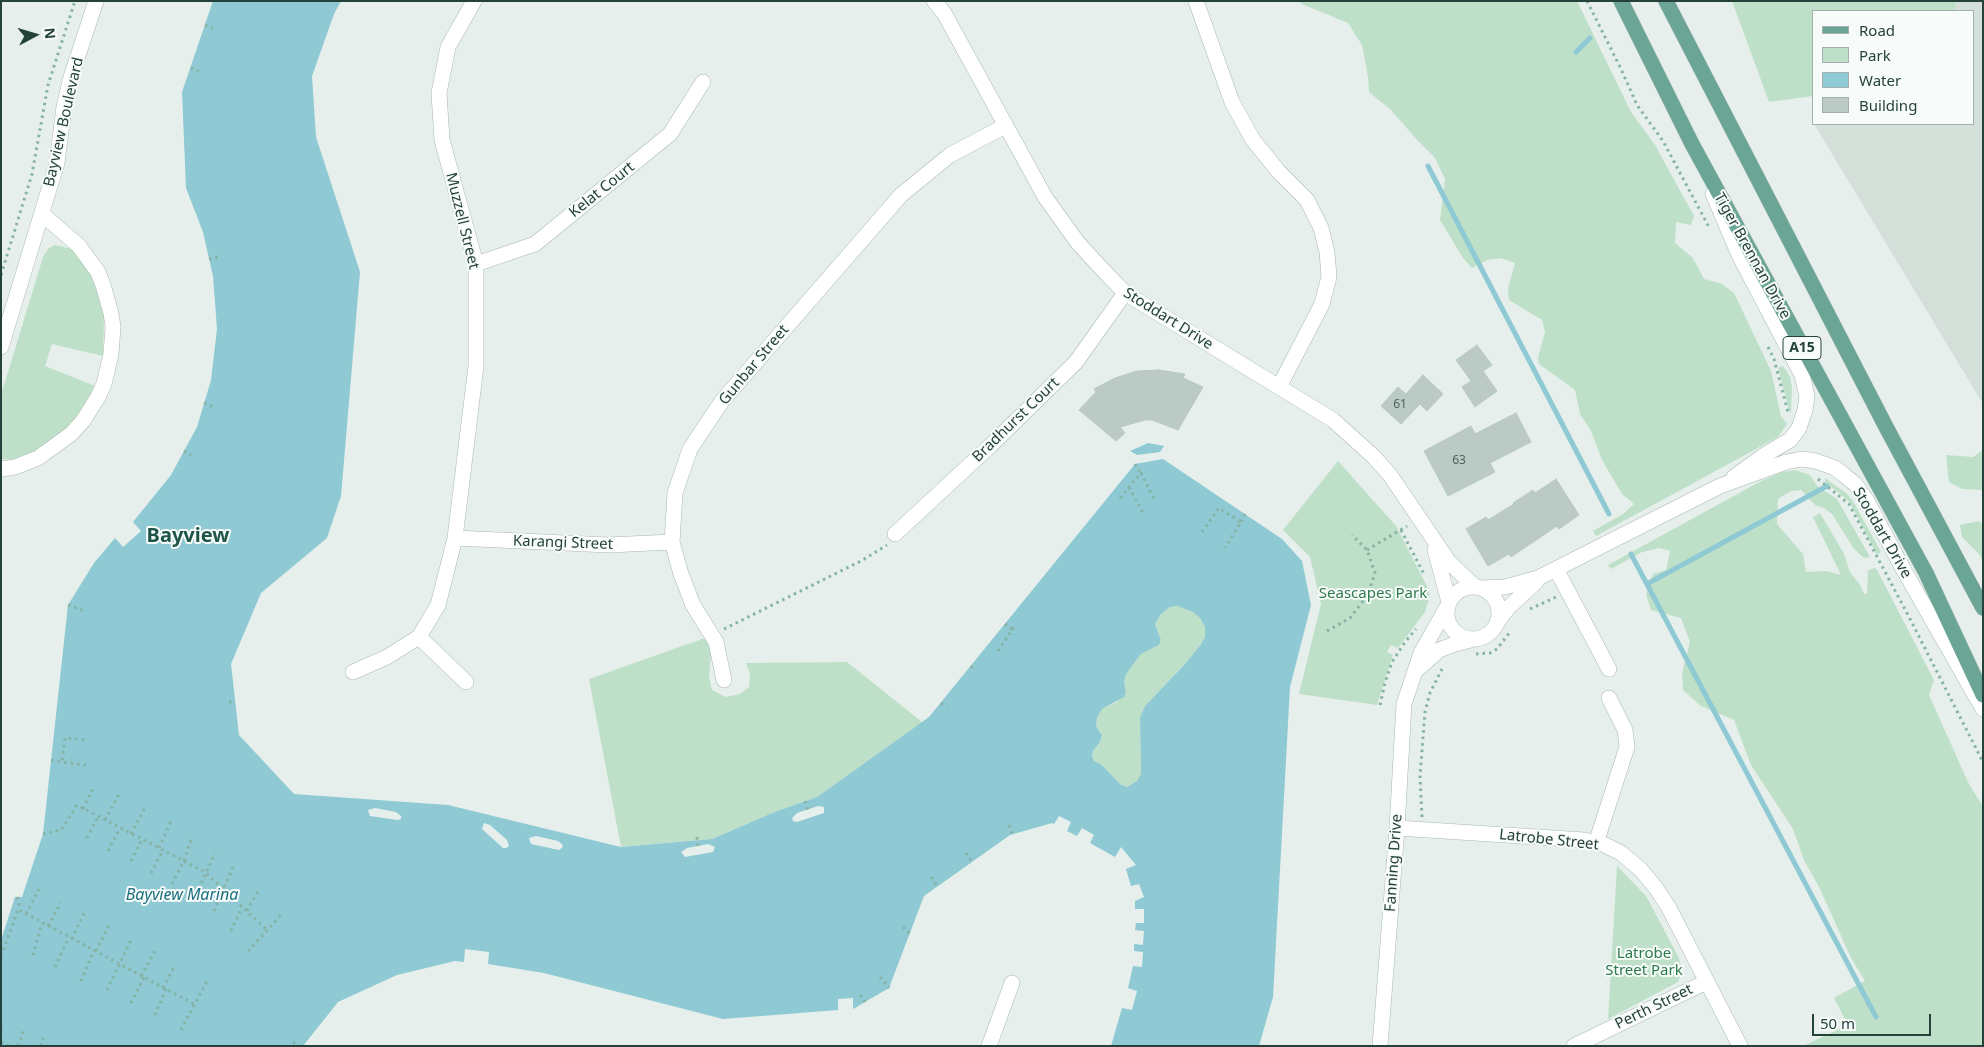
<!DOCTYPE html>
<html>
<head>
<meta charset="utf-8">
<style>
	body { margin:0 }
	#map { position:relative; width:1984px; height:1047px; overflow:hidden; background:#e6efeb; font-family:"Noto Sans",sans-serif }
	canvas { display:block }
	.frame { position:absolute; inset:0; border:2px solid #24423a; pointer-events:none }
	.legend { position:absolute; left:1812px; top:10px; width:162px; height:115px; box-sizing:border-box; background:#f7fbf9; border:1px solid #a3b1ad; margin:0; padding:6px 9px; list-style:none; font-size:15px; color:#24423a }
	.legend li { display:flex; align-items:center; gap:10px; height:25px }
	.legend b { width:25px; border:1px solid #a3b1ad }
	.north { position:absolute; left:10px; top:10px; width:50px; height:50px; -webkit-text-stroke:4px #f7fbf9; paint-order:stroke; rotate:84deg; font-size:14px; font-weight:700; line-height:20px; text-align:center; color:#24423a }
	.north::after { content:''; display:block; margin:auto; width:18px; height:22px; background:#24423a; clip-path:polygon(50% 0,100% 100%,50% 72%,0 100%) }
	.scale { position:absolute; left:1812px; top:1014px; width:119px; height:22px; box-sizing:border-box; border:2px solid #24423a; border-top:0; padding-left:6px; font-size:15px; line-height:18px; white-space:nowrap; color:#24423a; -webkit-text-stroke:4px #f7fbf9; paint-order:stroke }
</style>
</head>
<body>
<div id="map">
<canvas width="1984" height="1047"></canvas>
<div class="frame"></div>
<ul class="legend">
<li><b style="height:6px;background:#6aa596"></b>Road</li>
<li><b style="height:14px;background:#bfe0c8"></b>Park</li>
<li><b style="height:14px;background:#8ec9d4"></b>Water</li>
<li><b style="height:14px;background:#bbcac4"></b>Building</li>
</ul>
<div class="north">N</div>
<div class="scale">50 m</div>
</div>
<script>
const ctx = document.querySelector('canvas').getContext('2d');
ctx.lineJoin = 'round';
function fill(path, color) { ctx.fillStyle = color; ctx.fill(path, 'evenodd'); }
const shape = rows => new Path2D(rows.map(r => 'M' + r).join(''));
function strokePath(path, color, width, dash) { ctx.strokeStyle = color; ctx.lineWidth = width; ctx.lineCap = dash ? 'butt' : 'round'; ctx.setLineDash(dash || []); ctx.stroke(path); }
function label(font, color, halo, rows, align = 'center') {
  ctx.font = font + ' "Noto Sans",sans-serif'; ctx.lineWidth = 4; ctx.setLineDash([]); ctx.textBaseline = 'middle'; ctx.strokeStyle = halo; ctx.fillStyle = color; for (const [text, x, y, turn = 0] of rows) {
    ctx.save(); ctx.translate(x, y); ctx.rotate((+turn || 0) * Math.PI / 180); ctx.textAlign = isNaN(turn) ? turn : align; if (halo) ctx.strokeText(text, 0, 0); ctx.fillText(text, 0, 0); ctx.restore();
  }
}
fill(shape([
	[1957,1,1983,1,1983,404,1814,124,1973,124,1973,11,1954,11]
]), '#d4dfda');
fill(shape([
	[1300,1,1577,1,1631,112,1655,145,1694,216,1691,225,1676,222,1675,243,1693,258,1704,279,1722,284,1734,293,1771,371,1781,416,1787,424,1778,437,1596,536,1593,531,1623,514,1634,504,1622,494,1602,460,1591,431,1580,414,1575,390,1539,364,1538,357,1545,332,1542,320,1509,300,1508,288,1515,263,1500,258,1487,260,1472,268,1463,258,1440,220,1445,179,1435,158,1418,141,1391,110,1369,92,1368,77,1362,45,1348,23,1302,4],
	[1732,1,1957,1,1954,11,1813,11,1813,96,1769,102],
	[54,245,73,249,88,270,95,285,104,317,103,356,52,344,45,366,95,386,80,412,64,430,32,453,13,460,1,459,1,395,43,257,48,249],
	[1783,366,1790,377,1792,387,1791,413,1789,410,1778,368],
	[1983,450,1983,490,1962,489,1949,482,1946,455,1973,457],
	[1338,461,1396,526,1429,590,1429,599,1425,612,1398,648,1391,645,1387,652,1393,655,1377,705,1299,694,1321,604,1310,557,1283,530],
	[1795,470,1810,475,1817,486,1837,499,1870,557,1864,558,1854,549,1832,514,1824,508,1815,505,1801,490,1791,491,1778,499,1777,524,1803,554,1806,572,1826,571,1841,575,1813,517,1820,513,1844,554,1850,572,1860,585,1864,594,1867,594,1868,570,1876,568,1934,680,1929,695,1968,782,1983,807,1983,1046,1803,1046,1848,1025,1834,998,1865,981,1851,958,1820,889,1804,860,1793,829,1751,765,1734,720,1701,706,1683,690,1682,674,1690,642,1681,618,1651,610,1646,594,1653,574,1666,570,1670,551,1659,548,1642,552,1611,569,1608,565,1761,481,1782,472],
	[1825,478,1846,493,1853,501,1881,552,1877,555,1849,501,1825,482],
	[1979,521,1983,525,1983,564,1980,555,1962,537,1960,525],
	[1178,606,1193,611,1200,618,1205,627,1205,637,1201,644,1185,664,1145,706,1140,717,1141,775,1137,781,1127,787,1120,784,1102,765,1094,761,1092,756,1093,751,1100,742,1101,732,1096,726,1097,718,1102,709,1117,702,1126,691,1124,682,1126,673,1141,654,1159,645,1161,640,1155,624,1161,614,1170,607],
	[705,638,711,651,709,677,712,690,726,697,740,694,749,687,750,674,746,663,847,662,922,722,817,797,772,813,712,839,621,847,589,679],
	[1617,866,1646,896,1679,958,1682,971,1678,982,1608,1019]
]), '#bfe0c8');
fill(shape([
	[213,1,341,1,334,14,312,76,316,137,360,272,341,496,327,538,261,593,231,664,239,735,294,794,448,805,621,847,712,839,772,813,817,797,929,717,1135,464,1163,459,1282,539,1302,561,1311,605,1290,687,1273,997,1259,1046,1111,1046,1122,1008,1132,1010,1137,991,1128,988,1133,966,1142,967,1143,952,1134,951,1134,944,1143,945,1144,931,1135,930,1136,923,1144,923,1144,909,1135,909,1135,901,1144,897,1139,884,1131,886,1126,869,1136,865,1121,847,1115,857,1090,843,1094,835,1082,828,1077,836,1067,831,1071,822,1059,816,1054,824,1052,823,1010,835,924,896,889,988,853,1009,853,998,838,999,838,1010,723,1019,544,973,488,964,489,952,465,949,464,962,455,961,397,975,338,1002,303,1046,1,1046,1,940,15,897,22,897,43,834,68,605,94,563,115,538,123,547,141,531,133,522,171,475,197,427,211,380,217,329,213,276,203,232,186,188,182,92],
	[1178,606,1193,612,1200,618,1205,627,1205,637,1201,644,1185,664,1145,706,1140,717,1141,774,1137,781,1127,787,1120,784,1102,765,1094,761,1092,756,1093,751,1100,742,1102,735,1096,726,1097,718,1102,709,1124,697,1126,691,1124,682,1126,674,1141,654,1159,645,1161,640,1155,624,1161,614,1170,607],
	[1148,443,1164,446,1160,452,1137,455,1130,451]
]), '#8ec9d4');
fill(shape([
	[818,806,824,807,824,813,797,822,793,821,792,818,797,813],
	[375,808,396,812,401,816,401,819,398,820,370,816,368,810],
	[484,823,490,825,507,840,509,846,506,848,503,848,482,829],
	[536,836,558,841,563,845,562,848,559,850,531,844,529,838],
	[708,844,715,847,713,852,685,857,681,852,687,848]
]), '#e6efeb');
strokePath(shape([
	[1576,52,1590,38],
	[1428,166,1609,514],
	[1631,554,1876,1017],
	[1647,584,1827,486]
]), '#8ec9d4', 5);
const building = shape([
	[1477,345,1492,365,1483,371,1497,391,1475,407,1462,387,1471,381,1456,360,1477,345],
	[1159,370,1185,374,1183,378,1203,387,1178,430,1152,420,1145,420,1120,427,1125,433,1116,441,1079,410,1096,392,1094,389,1115,378,1137,371,1159,370],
	[1423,375,1443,394,1427,411,1420,404,1401,424,1381,406,1398,387,1406,394,1423,375],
	[1516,413,1531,442,1490,463,1495,472,1448,496,1424,451,1471,426,1475,434,1516,413],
	[1556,479,1579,515,1559,529,1557,526,1511,557,1509,554,1488,566,1466,529,1486,517,1488,520,1514,504,1513,503,1533,490,1535,493,1556,479]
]);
fill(building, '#bbcac4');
strokePath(building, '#b8c9c2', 1);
const minor = shape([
	[934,1,944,13,1045,197,1078,243,1102,269,1125,293,1333,420,1374,457,1390,475,1449,562,1475,587],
	[1196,1,1232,102,1253,140,1279,172,1307,200,1321,228,1327,252,1329,277,1322,304,1279,387],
	[1713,194,1739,255,1802,375,1807,396,1805,410,1799,428,1790,440,1763,456,1734,477],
	[476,264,535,244,670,134,703,82],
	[1,347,57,163,64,107,71,77,96,1],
	[1,469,15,467,38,458,71,434,83,421,98,397,104,384,111,354,113,327,111,313,103,285,98,272,79,246,42,214],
	[895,534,990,446,1076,362,1125,293],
	[455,538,609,545,672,542],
	[1435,550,1449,602],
	[1556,569,1609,669],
	'1447 613a26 26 0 1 1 52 0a26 26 0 1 1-52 0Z',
	[1481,588,1505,587,1538,578,1720,486,1786,462,1802,459,1816,461,1835,468,1844,475,1855,484,1867,501,1902,567,1983,709],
	[1497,622,1508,608,1536,582],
	[419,637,466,682],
	[1418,669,1439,650,1455,644,1471,640],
	[353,672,387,657,419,637,438,605,455,538,476,366,476,264,442,140,439,93,448,47,474,1],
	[724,680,716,642,693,605,681,574,672,542,675,493,690,449,722,401,901,195,950,155,1005,126],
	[1397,828,1584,840,1603,844,1621,853,1641,870,1656,888,1669,908,1740,1046],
	[1596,843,1627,747,1625,730,1609,698],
	[989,1046,1012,983],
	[1380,1046,1397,828,1404,704,1421,653,1447,607],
	[1574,1046,1706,982]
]);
const major = shape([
	[1621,1,1692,144,1926,573,1983,695],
	[1666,1,1885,425,1983,608]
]);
strokePath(minor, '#a8b8b2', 16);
strokePath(major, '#c2cac8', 16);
strokePath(shape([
	[1587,1,1621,69,1637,105,1663,141,1710,229],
	[205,25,213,28],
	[191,68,199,71],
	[209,259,219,257],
	[1,275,32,174,48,85,75,1],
	[1768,347,1774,359,1788,412],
	[204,403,215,407],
	[184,451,191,455],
	[1135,464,1141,473],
	[1818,479,1849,504,1908,615,1983,762],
	[1129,487,1143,513],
	[1120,498,1141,473,1154,499],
	[1241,522,1245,514],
	[1401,530,1425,576],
	[1202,532,1219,508,1241,522,1225,548],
	[1367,550,1407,526],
	[68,605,85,611],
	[1530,609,1556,597],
	[1005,624,1012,630],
	[724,629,861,561,887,545],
	[1327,631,1350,618,1367,596,1375,573,1367,550,1352,535],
	[998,651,1014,627],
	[1476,654,1490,653,1497,649,1510,632],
	[971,666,975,670],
	[229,702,235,702],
	[941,703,947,707],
	[1380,705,1385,683,1392,662,1405,642,1416,629],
	[51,760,62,762],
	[86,765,62,762,65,738,88,740],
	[805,801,808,810],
	[83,809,94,787],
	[1422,817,1420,776,1425,712,1430,693,1442,669],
	[105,820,119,794],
	[1009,825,1012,834],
	[43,834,61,830,77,805,205,872,267,930],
	[131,834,146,806],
	[697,837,698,848],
	[87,838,98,816],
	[159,848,172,819],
	[108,851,120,828],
	[966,853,972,862],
	[131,861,142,839],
	[151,873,163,850],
	[931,877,937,886],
	[172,884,184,861,192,837],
	[196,895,215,853],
	[17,897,21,911,194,1004],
	[214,911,233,867],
	[247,911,258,891],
	[26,914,39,889],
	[48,926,61,902],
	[903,927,910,934],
	[231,931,242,907],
	[72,939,84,913],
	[96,951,109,926],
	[248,951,283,913],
	[33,955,42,923],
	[1,956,18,910,20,911],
	[55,967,69,937],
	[141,976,155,951],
	[880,977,889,988],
	[81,981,94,950],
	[163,988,175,965],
	[107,990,132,938],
	[860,995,865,1002],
	[131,1003,144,977],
	[155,1015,166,989],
	[1,1028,3,1022],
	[181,1030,207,981],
	[1,1042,9,1046],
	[293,1042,299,1046],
	[18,1046,24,1029],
	[41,1046,43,1038]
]), '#86b3a5', 3, [2.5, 4]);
strokePath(minor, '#fff', 15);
strokePath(major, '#6aa596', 15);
label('12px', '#4a645c', null, [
	["61",1400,405],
	["63",1459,461]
]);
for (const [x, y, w] of [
	[1802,348,38]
]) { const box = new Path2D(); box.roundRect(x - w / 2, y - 11.5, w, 23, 4); ctx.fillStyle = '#f7fbf9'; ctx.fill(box); strokePath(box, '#24423a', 1); }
label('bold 14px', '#24423a', null, [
	["A15",1802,348]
]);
label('15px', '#24423a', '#f7fbf9', [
	["Bayview Boulevard",64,122,-77],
	["Kelat Court",602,190,-39],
	["Muzzell Street",462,221,76],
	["Tiger Brennan Drive",1752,256,61],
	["Stoddart Drive",1168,319,32],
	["Gunbar Street",754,365,-50],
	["Bradhurst Court",1016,420,-44],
	["Stoddart Drive",1882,533,60],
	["Karangi Street",563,543,2],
	["Latrobe Street",1549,840,6],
	["Fanning Drive",1394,863,-86],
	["Perth Street",1654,1007,-26]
]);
label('15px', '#2d7a4b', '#f7fbf9', [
	["Seascapes Park",1373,594],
	["Latrobe",1644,954],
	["Street Park",1644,971]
]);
label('italic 16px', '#1c6f80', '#f7fbf9', [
	["Bayview Marina",182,895]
]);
label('bold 20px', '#1f5548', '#f7fbf9', [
	["Bayview",188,536]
]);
</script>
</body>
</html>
